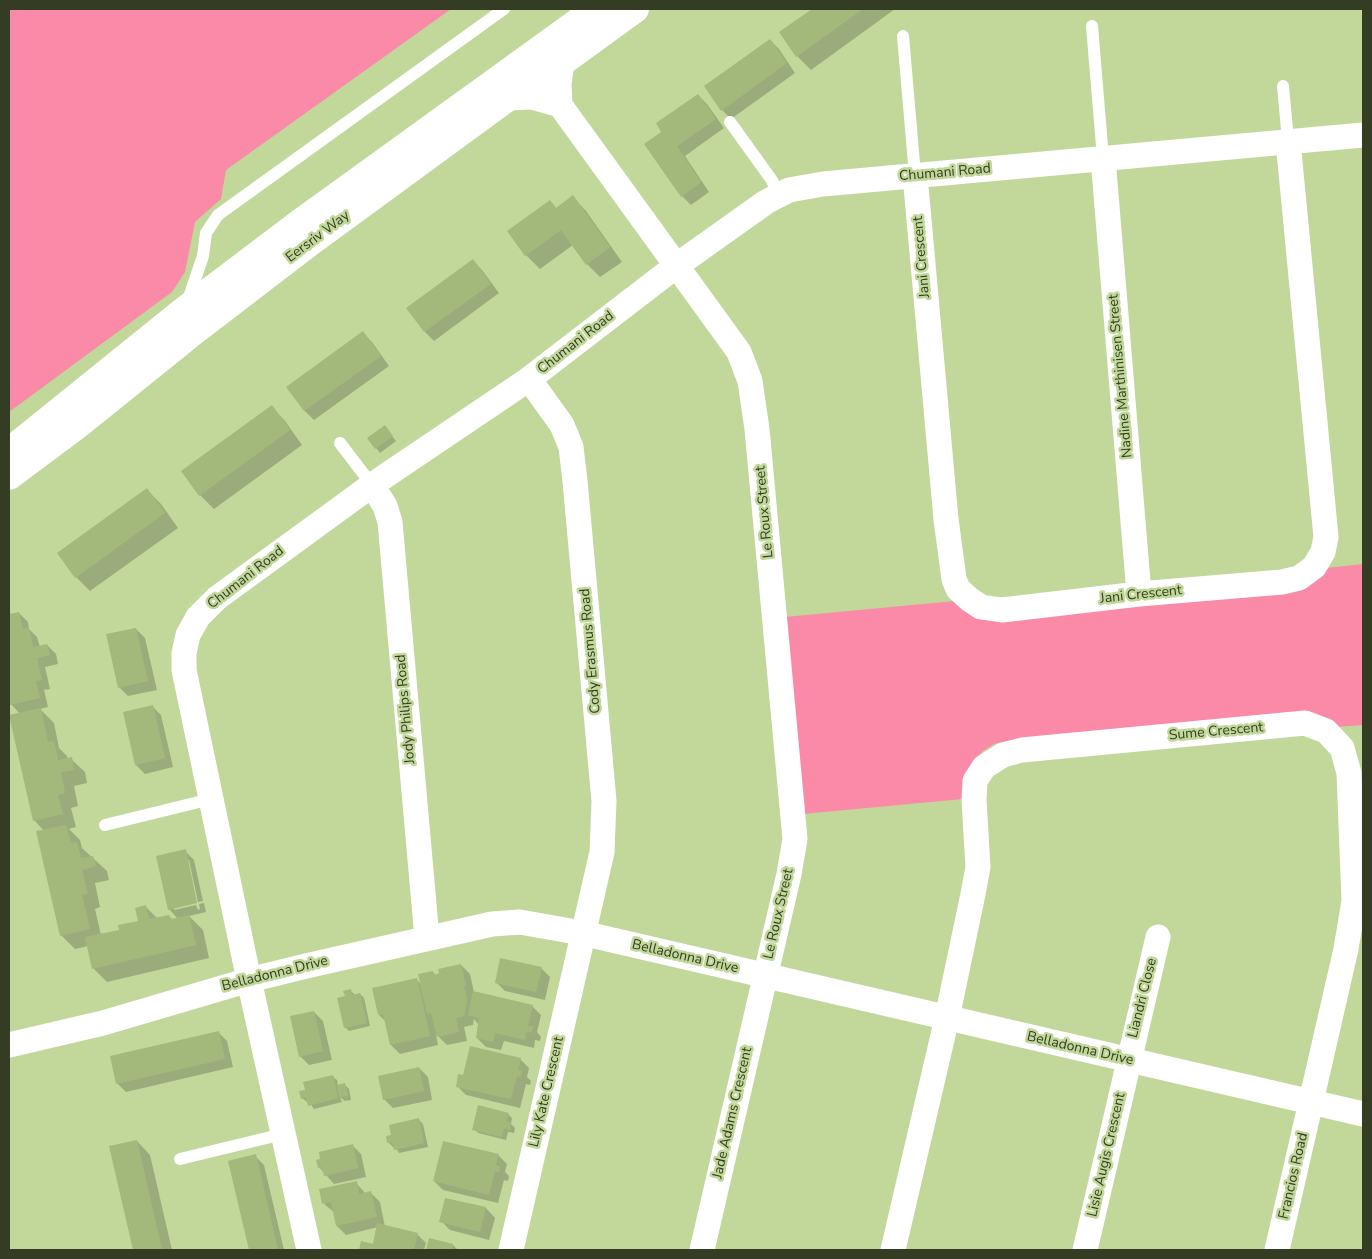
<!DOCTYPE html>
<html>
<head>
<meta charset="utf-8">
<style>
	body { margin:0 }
	#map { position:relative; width:1372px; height:1259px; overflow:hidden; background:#c1d89a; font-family:"Nunito Sans",sans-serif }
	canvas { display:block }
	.frame { position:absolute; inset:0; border:10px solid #343d23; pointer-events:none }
</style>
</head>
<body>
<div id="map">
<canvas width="1372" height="1259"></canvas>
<div class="frame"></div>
</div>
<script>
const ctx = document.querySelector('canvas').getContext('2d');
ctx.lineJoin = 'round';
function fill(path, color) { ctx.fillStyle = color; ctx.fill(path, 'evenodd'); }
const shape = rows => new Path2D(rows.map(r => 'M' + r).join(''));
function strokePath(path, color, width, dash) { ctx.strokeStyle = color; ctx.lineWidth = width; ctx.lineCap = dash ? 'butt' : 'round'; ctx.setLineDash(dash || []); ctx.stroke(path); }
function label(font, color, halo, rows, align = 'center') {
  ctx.font = font + ' "Nunito Sans",sans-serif'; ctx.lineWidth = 5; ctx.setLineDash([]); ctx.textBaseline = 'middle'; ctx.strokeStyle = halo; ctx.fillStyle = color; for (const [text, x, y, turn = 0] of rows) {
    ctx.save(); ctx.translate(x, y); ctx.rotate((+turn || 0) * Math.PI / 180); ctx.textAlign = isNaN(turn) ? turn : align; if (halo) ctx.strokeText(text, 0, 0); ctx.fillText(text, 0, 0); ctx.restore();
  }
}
fill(shape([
	[9,9,451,9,226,170,221,199,195,222,185,272,172,292,9,412],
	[1363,564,1363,725,1337,727,1301,714,1006,741,994,744,983,751,974,760,967,771,963,799,803,814,785,617,955,601,963,608]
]), '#fa8aa7');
fill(shape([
	[814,9,895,9,811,70,797,56,781,33],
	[770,40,779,49,795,73,731,119,722,110],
	[698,95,707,104,724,128,685,156,709,192,691,205,682,196,663,132],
	[573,197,586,211,622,262,600,277,587,264,573,245,540,269,526,255,550,201,557,209],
	[473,261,482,270,499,293,434,341,425,332,408,308],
	[363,333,372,342,389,366,314,420,305,411,288,387],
	[272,407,285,421,302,445,214,509,200,495,183,471],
	[385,427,396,441,380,453,376,448],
	[147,490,161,504,178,528,90,591,76,577],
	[19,613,28,622,29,629,37,637,40,647,47,645,56,654,58,664,45,667,50,689,44,690,48,707,40,709,54,723,59,748,67,756,68,760,71,759,85,772,87,783,74,786,78,806,71,808,76,827,69,829,80,840,82,848,107,871,109,880,95,883,100,907,95,909,101,935,120,931,140,922,146,907,158,919,169,916,173,920,178,919,169,909,185,851,194,860,203,901,198,902,189,860,187,860,174,910,196,905,198,910,200,909,199,904,204,903,206,912,189,916,203,930,209,958,107,982,93,968,88,946,75,949,61,935,44,831,34,820,20,714,11,704,9,695,9,616],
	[136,629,145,638,157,690,128,696,119,687],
	[152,706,161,715,173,767,145,774,136,765],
	[461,965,470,974,474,992,532,1006,541,1015,537,1032,541,1037,540,1041,535,1040,534,1048,504,1041,501,1050,486,1047,477,1038,478,1024,474,1019,473,1025,464,1027,467,1041,447,1045,436,1034,438,1045,400,1054,391,1045,386,1022,379,1015,416,979,422,985,433,972,436,976],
	[541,968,550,977,545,1000,505,991,496,982],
	[350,990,355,995,360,994,364,998,370,1026,349,1031,345,1027,346,997],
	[314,1012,323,1021,332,1060,309,1065,300,1056],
	[218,1032,227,1041,233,1067,126,1092,117,1083],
	[520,1059,529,1068,527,1077,531,1081,530,1085,526,1084,520,1108,466,1095,457,1086,464,1077],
	[419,1068,428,1077,432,1100,393,1108,384,1099],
	[332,1076,337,1080,338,1086,345,1085,349,1089,351,1100,345,1101,340,1097,342,1102,314,1109,309,1102,307,1102,302,1098],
	[508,1114,512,1118,511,1124,515,1128,514,1133,508,1132,506,1140,478,1133,474,1129],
	[419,1120,423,1124,428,1147,399,1153,395,1146,393,1147,389,1143,392,1136],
	[137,1141,150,1155,172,1250,134,1250,110,1147],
	[352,1145,361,1154,366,1177,334,1184,319,1167],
	[498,1155,507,1164,505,1172,509,1176,508,1181,504,1180,498,1203,443,1190,434,1181],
	[255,1156,264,1165,284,1250,250,1250,230,1162],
	[356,1183,366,1194,371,1193,380,1202,385,1227,417,1234,426,1243,424,1250,360,1250,362,1243,373,1246,378,1227,346,1235,337,1226,334,1212,324,1204],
	[446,1199,486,1208,495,1218,489,1240,450,1230,441,1221],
	[430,1240,453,1245,458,1250,428,1250]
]), '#0003');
fill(shape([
	[812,9,863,9,796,57,779,32],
	[770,39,787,63,721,111,704,86],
	[698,94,716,119,677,146,701,182,681,197,644,144,661,132,656,123],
	[573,195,610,247,586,265,561,230,525,256,507,231,550,200,556,208],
	[473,259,491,284,424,332,406,308],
	[363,331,381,356,304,411,286,387],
	[272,405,290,430,199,496,181,471],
	[385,425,393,436,375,449,367,438],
	[147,488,165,513,75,578,57,553],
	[19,612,23,629,29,627,33,647,47,644,50,655,37,658,42,680,36,681,40,698,10,705,9,614],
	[136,628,148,681,118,688,106,634],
	[153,705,165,758,135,765,123,712],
	[41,708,48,742,54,741,58,760,72,757,74,770,61,772,65,793,58,795,63,814,33,821,9,715],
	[66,825,71,843,77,842,81,858,93,856,96,866,82,870,88,894,82,895,90,929,60,936,36,831],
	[186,849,197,903,168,910,156,856],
	[146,905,149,919,169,915,171,919,189,915,196,945,92,969,85,937,119,930,118,925,138,921,135,908],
	[500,958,542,967,536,992,495,983],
	[461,964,466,986,464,986,467,1000,464,1016,456,1018,459,1032,437,1037,431,1013,427,1014,418,974,433,971,434,975,439,973,438,969],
	[417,978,430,1036,390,1045,383,1014,378,1015,372,988],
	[351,989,352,995,360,993,367,1023,344,1028,337,998,345,996,343,991],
	[473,991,533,1005,528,1026,533,1026,532,1033,526,1031,525,1040,495,1033,493,1042,476,1038,479,1018,468,1015],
	[314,1011,323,1051,299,1057,290,1016],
	[219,1031,225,1059,116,1084,110,1056],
	[470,1046,521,1058,518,1070,522,1070,521,1077,517,1076,511,1099,456,1087,458,1074,463,1075],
	[419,1067,424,1091,383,1100,378,1076],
	[333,1075,338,1098,308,1106,306,1097,301,1099,299,1091,305,1090,303,1082],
	[345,1083,348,1096,339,1097,337,1085],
	[478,1105,509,1113,506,1121,511,1123,510,1130,504,1128,502,1137,472,1130],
	[419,1118,424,1143,394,1150,392,1142,387,1143,386,1136,391,1135,389,1125],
	[137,1140,162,1250,133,1250,109,1146],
	[443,1141,499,1154,496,1165,500,1166,499,1172,495,1171,489,1195,433,1181],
	[353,1144,358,1168,324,1176,322,1167,318,1168,316,1160,320,1159,319,1152],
	[256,1154,278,1250,249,1250,228,1161],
	[357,1181,359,1194,371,1191,377,1217,336,1226,331,1202,322,1204,319,1189],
	[445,1198,486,1207,480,1232,439,1222],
	[377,1223,418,1233,414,1250,359,1250,361,1241,373,1244],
	[429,1238,453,1244,452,1250,426,1250]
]), '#a3b97c');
strokePath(shape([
	[1092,26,1103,158],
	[903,36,915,175],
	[1283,86,1288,141],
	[730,122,771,179,780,195],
	[187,303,203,256,206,233,218,215,504,9],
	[340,443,372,485],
	[105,825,211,799],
	[180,1159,283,1134]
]), '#fff', 12);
strokePath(shape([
	[562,62,559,84,560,105,739,352,750,381,757,429,795,839,789,874,702,1250],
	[507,98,532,97,560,105],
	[1103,158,1139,594],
	[915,175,946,519,954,579,958,589,969,599,981,607,1002,610,1139,594,1282,582,1299,578,1314,567,1323,552,1326,537,1288,141],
	[372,485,385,506,390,522,427,938],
	[9,1045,103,1023,249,980,306,966,492,924,520,922,582,933,1363,1114],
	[309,1250,249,980,184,670,184,653,188,635,198,617,217,598,372,485,529,379,676,266,766,202,789,190,823,184,1363,135],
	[511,1250,602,852,604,801,575,481,571,447,562,425,529,379],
	[893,1250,947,1018,973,894,978,867,974,800,975,781,984,767,1003,755,1022,750,1305,723,1326,731,1342,748,1349,773,1354,901,1346,949,1277,1250],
	[1085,1250,1158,937]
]), '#fff', 25);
strokePath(shape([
	[9,452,185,310,300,223,596,9],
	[9,476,76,426,189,335,309,243,507,98,562,62,635,9]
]), '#fff', 28);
label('14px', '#343d23', '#c1d89a', [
	["Chumani Road",945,173,-5],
	["Eersriv Way",318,237,-37],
	["Jani Crescent",922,257,-95],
	["Chumani Road",576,343,-38],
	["Nadine Marthinisen Street",1121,376,-95],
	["Le Roux Street",765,512,-95],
	["Chumani Road",246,578,-38],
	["Jani Crescent",1141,595,-6],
	["Cody Erasmus Road",591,651,-95],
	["Jody Philips Road",406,709,-95],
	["Sume Crescent",1216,732,-5],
	["Le Roux Street",779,914,-77],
	["Belladonna Drive",685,957,13],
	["Belladonna Drive",275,974,-14],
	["Liandri Close",1143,998,-76],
	["Belladonna Drive",1080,1049,13],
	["Lily Kate Crescent",547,1092,-77],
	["Jade Adams Crescent",733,1113,-77],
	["Lisie Augis Crescent",1107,1155,-77],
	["Francios Road",1294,1176,-77]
]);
</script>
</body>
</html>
